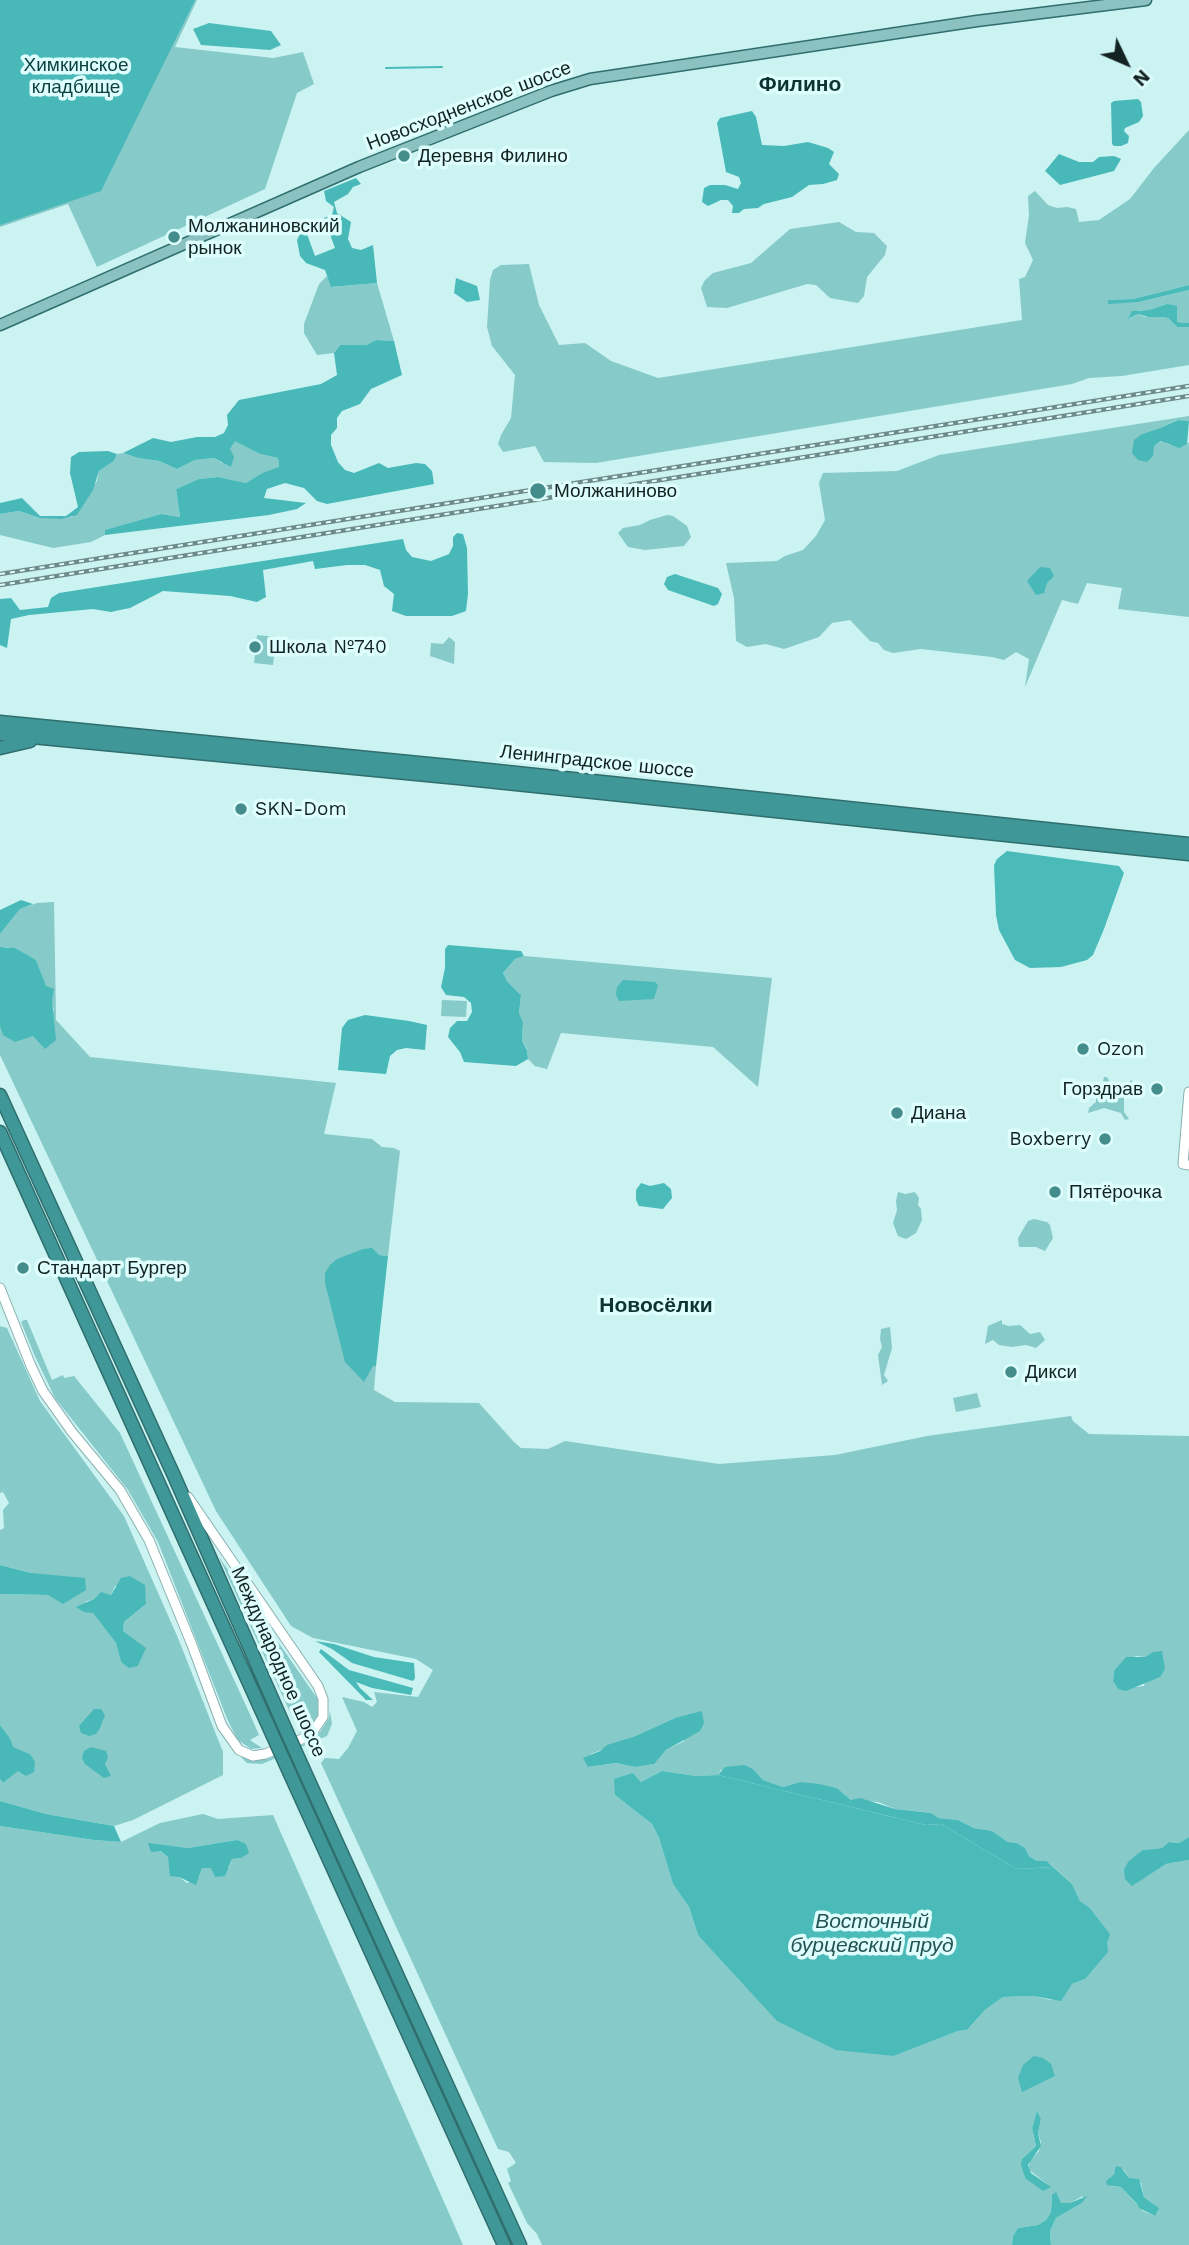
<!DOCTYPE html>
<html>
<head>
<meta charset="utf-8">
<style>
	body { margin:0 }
	#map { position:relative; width:1189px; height:2245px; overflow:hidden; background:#caf3f2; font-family:"Work Sans",sans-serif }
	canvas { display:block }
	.north { position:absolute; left:1091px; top:28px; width:70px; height:70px; -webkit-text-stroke:5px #defefd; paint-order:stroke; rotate:134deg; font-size:19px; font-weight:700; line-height:28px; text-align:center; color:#132222 }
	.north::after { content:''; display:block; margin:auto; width:24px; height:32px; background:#132222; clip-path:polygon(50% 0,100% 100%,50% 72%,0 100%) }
</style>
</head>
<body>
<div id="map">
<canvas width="1189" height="2245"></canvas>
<div class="north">N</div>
</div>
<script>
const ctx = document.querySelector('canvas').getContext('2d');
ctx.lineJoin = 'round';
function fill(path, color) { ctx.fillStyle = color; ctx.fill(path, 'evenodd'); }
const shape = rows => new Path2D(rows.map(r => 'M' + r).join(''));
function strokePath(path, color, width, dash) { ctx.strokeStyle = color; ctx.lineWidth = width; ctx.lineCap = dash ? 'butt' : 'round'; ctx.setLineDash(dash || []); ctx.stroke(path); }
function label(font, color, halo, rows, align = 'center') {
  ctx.font = font + ' "Work Sans",sans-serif'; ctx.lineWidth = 7; ctx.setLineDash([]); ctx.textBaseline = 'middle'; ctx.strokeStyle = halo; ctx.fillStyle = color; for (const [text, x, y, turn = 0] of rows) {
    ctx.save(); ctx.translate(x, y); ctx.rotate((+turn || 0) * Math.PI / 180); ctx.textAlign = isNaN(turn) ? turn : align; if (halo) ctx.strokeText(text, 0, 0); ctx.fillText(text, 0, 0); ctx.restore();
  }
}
fill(shape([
	[0,0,197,0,175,47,273,58,303,52,314,84,297,93,265,189,97,267,68,204,0,227],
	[1189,130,1189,285,1133,299,1109,300,1108,303,1139,302,1189,290,1189,323,1177,322,1167,304,1149,310,1139,310,1129,319,1138,314,1145,317,1161,317,1168,318,1177,327,1189,327,1189,365,1122,376,1089,378,1072,384,596,463,544,462,535,446,503,452,498,444,501,435,511,418,515,375,492,346,487,327,490,280,493,270,501,265,529,264,539,305,559,345,585,343,611,361,658,378,1022,320,1019,279,1025,277,1033,260,1025,243,1029,215,1028,196,1035,191,1048,205,1057,208,1067,207,1076,209,1079,222,1099,220,1130,199,1154,168],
	[839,222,856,232,874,233,887,246,885,255,867,277,864,296,858,303,830,298,816,285,807,284,727,308,707,307,701,288,705,280,713,273,751,263,790,229],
	[327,276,332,287,377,283,394,341,376,340,366,345,340,345,334,353,317,355,304,333,304,324,319,284],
	[1189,416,1189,421,1177,420,1160,428,1142,434,1154,446,1162,441,1170,445,1187,444,1189,442,1189,617,1118,609,1122,588,1087,583,1078,604,1062,600,1025,687,1029,659,1016,652,1004,660,992,657,921,649,893,653,884,650,878,643,870,641,850,620,832,623,819,637,784,649,766,644,747,647,736,641,734,598,726,563,777,561,785,556,803,550,816,536,825,520,819,483,823,473,897,471,939,455],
	[235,440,260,454,278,458,279,468,262,473,246,483,218,477,199,479,176,489,180,517,161,514,106,530,105,535,91,542,53,548,0,535,0,514,19,511,40,518,72,517,97,481,99,471,114,461,117,454,123,453,138,458,159,461,177,469,195,460,214,458,222,463],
	[667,515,673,516,687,526,691,537,684,546,645,550,628,547,618,533,623,528,640,525,650,520],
	[257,635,276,637,273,665,254,663],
	[449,637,455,642,454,664,430,656,431,643,443,644],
	[54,902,56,1020,90,1057,336,1083,324,1134,372,1139,382,1147,394,1148,400,1151,388,1256,379,1255,373,1366,376,1366,374,1390,395,1402,479,1403,514,1442,521,1448,548,1449,565,1441,719,1464,835,1455,927,1436,1071,1416,1073,1421,1089,1434,1189,1436,1189,1837,1179,1843,1170,1842,1162,1848,1143,1850,1132,1885,1166,1864,1189,1860,1189,2245,1051,2245,1050,2231,1056,2218,1082,2203,1083,2196,1070,2203,1061,2203,1052,2195,1051,2212,1046,2220,1038,2225,1018,2228,1013,2236,1012,2245,542,2245,537,2234,527,2223,508,2183,511,2181,507,2169,516,2163,509,2152,498,2149,321,1763,325,1758,339,1759,348,1748,357,1731,342,1697,364,1702,372,1707,377,1702,374,1692,418,1697,433,1670,416,1659,313,1638,291,1626,216,1511,0,1055,0,1027,3,1035,54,1010,36,960,8,947,0,947,0,934,20,909,37,903],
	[1153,1652,1144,1686,1118,1689,1113,1681,1114,1671,1136,1656,1145,1657],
	[675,1718,684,1741,666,1750,653,1764,635,1767,616,1763,588,1767,591,1754,633,1737],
	[753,1769,763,1780,783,1787,800,1782,837,1788,851,1800,878,1802,895,1809,931,1813,939,1818,958,1820,974,1828,992,1831,1008,1842,1017,1843,1025,1848,1029,1856,1037,1861,1047,1861,1072,1884,1080,1901,1090,1908,1107,1930,1107,1942,1085,1979,1072,1984,1051,2000,1033,1996,1003,1997,985,2010,967,2030,958,2031,894,2056,698,1935,689,1907,673,1884,659,1838,652,1824,615,1795,633,1773,641,1782,662,1771,696,1776,718,1775,721,1770],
	[1037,2112,1041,2119,1038,2133,1041,2142,1039,2151,1030,2161,1028,2169,1047,2184,1025,2178,1022,2159,1036,2146,1032,2128],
	[1117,2166,1124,2170,1129,2178,1141,2183,1144,2197,1155,2205,1155,2216,1143,2211,1121,2187,1112,2186,1110,2177,1114,2174],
	[524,956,772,978,758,1087,713,1047,561,1033,547,1069,535,1066,528,1059,527,1049,522,1041,523,1022,519,1013,521,995,507,981,503,973,515,959],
	[442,1000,467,1001,466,1017,441,1016],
	[1104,1077,1107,1077,1112,1087,1125,1088,1131,1080,1133,1082,1134,1088,1128,1089,1124,1094,1124,1112,1129,1119,1125,1120,1121,1113,1104,1108,1088,1113,1089,1108,1096,1102,1096,1088,1103,1082],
	[898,1192,905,1194,915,1192,919,1198,918,1205,921,1209,922,1220,916,1233,906,1239,898,1236,893,1223,897,1210,896,1201],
	[1034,1219,1047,1222,1050,1225,1053,1238,1045,1251,1036,1247,1019,1247,1018,1238,1028,1221],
	[24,1320,27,1320,52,1380,63,1375,64,1378,74,1376,120,1433,248,1710,259,1735,250,1740,262,1748,251,1749,238,1740,228,1721,158,1542,128,1490,55,1398,34,1354,21,1322],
	[1002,1320,1002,1324,1009,1326,1020,1325,1030,1334,1040,1332,1045,1340,1036,1348,1026,1345,1012,1347,999,1345,993,1340,985,1344,988,1326],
	[0,1326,7,1328,40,1401,124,1516,178,1638,223,1752,223,1775,133,1820,114,1826,46,1814,0,1801,0,1779,3,1783,18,1770,30,1754,12,1747,10,1738,0,1725,0,1594,48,1595,31,1573,0,1565,0,1530,4,1528,3,1510,9,1503,3,1492,0,1493],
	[144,1585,146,1604,124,1622,123,1631,145,1648,138,1666,121,1662,116,1643,85,1602,94,1599,101,1593,111,1595,115,1586],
	[890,1327,892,1348,884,1375,888,1381,882,1385,878,1355,882,1347,880,1339,881,1329],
	[977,1393,981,1407,956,1412,953,1398],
	[219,1557,319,1701,321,1711,315,1725,309,1730,300,1733,303,1718,294,1721],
	[330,1711,332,1724,327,1736,262,1764,247,1763,239,1755,253,1760,268,1759,305,1744,320,1732,329,1718],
	[203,1814,218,1819,273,1815,463,2245,0,2245,0,1826,94,1840,121,1842,160,1823],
	[237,1840,241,1858,232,1859,229,1868,202,1868,199,1877,187,1883,179,1877,168,1857,149,1844,188,1848]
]), '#86cac9');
fill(shape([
	[0,0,195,0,101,191,0,225],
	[1138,99,1141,102,1143,116,1139,122,1125,128,1124,131,1129,136,1128,143,1121,146,1114,146,1112,144,1111,103,1114,101],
	[752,111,756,117,762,145,784,146,808,142,828,148,834,152,829,164,839,174,837,180,823,184,809,185,792,197,764,204,758,208,744,209,739,213,732,213,733,206,728,200,721,200,708,206,702,202,704,188,710,185,725,185,738,189,741,183,739,177,726,172,717,123,720,118],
	[1059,154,1079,162,1093,162,1099,157,1114,156,1121,159,1114,171,1060,185,1045,171],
	[356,178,361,184,353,187,348,194,334,202,337,213,351,222,348,239,352,248,361,250,373,245,377,283,331,287,325,270,306,263,300,256,297,240,304,226,315,256,335,248,324,218,332,215,334,207,326,201,324,191],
	[376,340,394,341,402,375,371,389,360,404,342,411,337,418,337,428,331,435,331,445,338,462,345,470,354,473,379,463,388,468,416,463,425,464,432,471,434,484,327,504,317,501,304,488,285,483,267,489,264,498,306,503,297,509,269,515,105,535,105,530,161,514,180,517,176,489,199,479,218,477,246,483,262,473,279,467,278,458,260,454,235,441,230,449,234,457,231,467,214,458,195,460,177,469,159,461,138,458,123,453,153,438,171,442,197,437,215,437,224,433,228,425,227,415,239,400,321,384,337,375,334,353,340,345,366,345],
	[1178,420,1189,421,1187,444,1179,448,1161,441,1154,446,1153,456,1147,462,1138,460,1132,453,1134,440,1142,434,1160,428],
	[108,451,117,454,114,461,99,471,93,490,77,515,61,519,40,518,19,511,0,514,0,503,22,498,40,516,66,516,78,507,70,473,71,457,79,452],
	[457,533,463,534,467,548,468,594,466,611,452,616,406,616,392,611,394,594,384,586,380,570,365,565,347,565,315,569,313,561,263,570,266,597,257,602,230,596,163,591,130,608,120,610,111,612,93,609,29,615,11,619,7,648,0,645,0,599,11,598,20,610,48,607,51,598,59,593,403,539,406,550,412,557,431,561,449,554,453,546,453,537],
	[1040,567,1050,568,1054,576,1047,583,1044,593,1036,595,1027,581],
	[21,900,33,904,20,909,0,934,0,910],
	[448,945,521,951,524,956,515,959,503,973,507,981,521,995,519,1013,523,1022,522,1041,527,1050,528,1059,516,1066,464,1062,460,1052,448,1037,450,1028,457,1021,467,1021,472,1012,471,1003,464,997,446,995,441,987,445,968,445,949],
	[0,947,15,948,36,960,46,986,54,989,52,1000,56,1040,45,1049,33,1036,15,1042,3,1035,0,1027],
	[365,1015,409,1021,427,1025,425,1050,406,1048,397,1050,390,1056,386,1074,338,1070,342,1028,348,1020],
	[372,1248,379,1255,388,1256,376,1366,373,1366,364,1382,345,1362,325,1283,325,1273,330,1265,337,1259,363,1249],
	[0,1565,31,1573,85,1578,86,1590,63,1604,48,1595,0,1594],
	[130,1576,145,1585,146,1604,124,1622,123,1631,146,1648,138,1666,129,1668,121,1662,116,1643,93,1613,84,1612,76,1607,94,1599,101,1592,111,1595,121,1578],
	[1162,1651,1165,1669,1160,1677,1126,1691,1118,1689,1113,1681,1114,1671,1126,1657,1145,1657,1153,1652],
	[94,1709,101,1709,105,1715,100,1728,96,1734,89,1736,81,1733,79,1726],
	[702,1711,704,1723,700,1731,666,1750,654,1764,635,1767,616,1763,588,1767,583,1758,600,1751,607,1745,633,1737,675,1718],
	[0,1725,10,1738,13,1747,30,1754,35,1762,34,1772,26,1776,18,1771,3,1783,0,1779],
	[91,1747,106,1751,108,1757,105,1764,111,1776,104,1778,85,1764,82,1758,84,1751],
	[744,1765,753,1769,763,1780,783,1787,800,1782,819,1784,837,1788,851,1800,860,1798,895,1809,931,1813,939,1818,958,1820,974,1828,992,1831,1008,1842,1017,1843,1025,1848,1029,1856,1037,1861,1047,1861,1053,1867,1017,1869,941,1824,926,1825,718,1775,725,1767],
	[0,1801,46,1814,114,1826,121,1842,94,1840,0,1826],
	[1189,1837,1189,1860,1166,1864,1132,1886,1125,1879,1124,1870,1128,1862,1135,1856,1143,1850,1162,1848,1169,1842,1179,1843],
	[237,1840,246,1844,249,1853,241,1858,232,1859,225,1876,215,1877,211,1868,202,1868,196,1885,179,1877,170,1876,168,1857,160,1851,151,1852,148,1843,188,1848]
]), '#48b9b8');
fill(shape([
	[209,23,271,31,281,45,270,50,201,45,193,29],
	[456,278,477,286,480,300,467,302,454,293],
	[1189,285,1189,290,1139,302,1108,304,1108,300,1133,299],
	[1167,304,1177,306,1177,322,1189,323,1189,327,1177,327,1168,318,1161,317,1148,317,1138,314,1128,319,1132,311,1149,310],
	[675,574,718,588,722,594,718,604,714,606,668,590,664,584,667,577],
	[1007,851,1119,866,1124,873,1104,929,1093,955,1087,960,1061,967,1030,968,1015,960,999,930,996,915,994,865,997,859],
	[623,980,655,982,658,985,654,999,619,1001,616,995,617,987],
	[641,1183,650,1186,664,1183,671,1189,672,1198,663,1209,639,1206,636,1200,636,1190],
	[315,1641,334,1644,374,1657,414,1663,415,1678,413,1681,352,1663,332,1649],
	[321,1649,349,1670,413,1688,411,1695,372,1688,356,1682,360,1688,373,1700,366,1700,319,1652],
	[662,1771,696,1776,718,1775,926,1825,941,1824,1017,1869,1053,1867,1072,1884,1080,1901,1090,1908,1107,1930,1110,1935,1107,1942,1108,1952,1085,1979,1072,1984,1061,2001,1033,1996,1003,1997,985,2010,967,2030,958,2031,894,2056,836,2050,777,2021,698,1935,689,1907,673,1884,659,1838,652,1824,615,1795,614,1779,633,1773,641,1782],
	[1034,2056,1043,2058,1051,2064,1055,2076,1022,2092,1018,2078,1023,2065],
	[1037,2111,1041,2119,1038,2133,1041,2146,1028,2165,1031,2173,1051,2187,1043,2191,1025,2178,1021,2164,1022,2159,1036,2146,1032,2128],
	[1116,2166,1121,2167,1129,2178,1139,2179,1144,2197,1159,2208,1155,2216,1139,2208,1137,2204,1121,2187,1107,2185,1106,2181,1114,2174],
	[1056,2192,1061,2203,1070,2203,1087,2196,1082,2203,1056,2218,1050,2231,1051,2245,1012,2245,1013,2236,1018,2228,1038,2225,1046,2220,1051,2212,1052,2195]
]), '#4bbbba');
strokePath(shape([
	[386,68,442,67]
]), '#4bbbba', 2);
const minor = shape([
	[1189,1092,1183,1164,1189,1165],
	[0,1288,31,1366,43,1391,72,1432,120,1490,149,1540,192,1645,222,1726,239,1750,253,1756,265,1754,302,1739,312,1733,323,1717,323,1699,318,1686,188,1497]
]);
const major = shape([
	[0,325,359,167,551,91,590,79,977,21,1146,0]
]);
const highway = shape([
	[0,722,460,767,1189,844],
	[0,734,458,778,1189,854],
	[0,748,30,741],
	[0,1095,175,1478,285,1728],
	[0,1132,272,1734],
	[303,1768,520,2245],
	[290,1774,504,2245]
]);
strokePath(minor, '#8ab1b0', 11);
strokePath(major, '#306e6e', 13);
strokePath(highway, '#306e6e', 15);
strokePath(minor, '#fff', 9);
strokePath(major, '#8cc1c1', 10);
strokePath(highway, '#409797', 12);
const rail = shape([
	[0,574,1189,386],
	[0,585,1189,396]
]);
strokePath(rail, '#6e8a89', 4.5);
strokePath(rail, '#defefd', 2, [5]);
const highwayBridge = shape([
	[285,1728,303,1768],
	[272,1734,290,1774]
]);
strokePath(highwayBridge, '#306e6e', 15, []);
strokePath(highwayBridge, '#409797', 12);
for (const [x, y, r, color] of [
	[404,156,7,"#458d8c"],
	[174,237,7,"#458d8c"],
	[538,491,9,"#458d8c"],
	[255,647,7,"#458d8c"],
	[241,809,7,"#458d8c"],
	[1083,1049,7,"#458d8c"],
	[1157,1089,7,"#458d8c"],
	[897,1113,7,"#458d8c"],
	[1105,1139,7,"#458d8c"],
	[1055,1192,7,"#458d8c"],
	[23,1268,7,"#458d8c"],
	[1011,1372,7,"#458d8c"]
]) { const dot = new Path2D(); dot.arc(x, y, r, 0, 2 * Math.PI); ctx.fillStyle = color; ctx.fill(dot); strokePath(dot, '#defefd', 2.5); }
label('19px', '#0a3f3e', '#defefd', [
	["Химкинское",76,65],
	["кладбище",76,87]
]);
label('19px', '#132222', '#defefd', [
	["Новосходненское шоссе",469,106,-21],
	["Ленинградское шоссе",597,762,6],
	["Международное шоссе",278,1662,66]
]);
label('19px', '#132222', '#defefd', [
	["Деревня Филино",418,156],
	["Молжаниновский",188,226],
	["рынок",188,248],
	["Молжаниново",554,491],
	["Школа №740",269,647],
	["SKN-Dom",255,809],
	["Ozon",1097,1049],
	["Горздрав",1143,1089,"right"],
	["Диана",911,1113],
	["Boxberry",1091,1139,"right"],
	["Пятёрочка",1069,1192],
	["Стандарт Бургер",37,1268],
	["Дикси",1025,1372]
], 'left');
label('bold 21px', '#0d3333', '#defefd', [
	["Филино",800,85],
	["Новосёлки",656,1306]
]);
label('italic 21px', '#235352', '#defefd', [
	["Восточный",872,1922],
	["бурцевский пруд",872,1946]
]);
</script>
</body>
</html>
